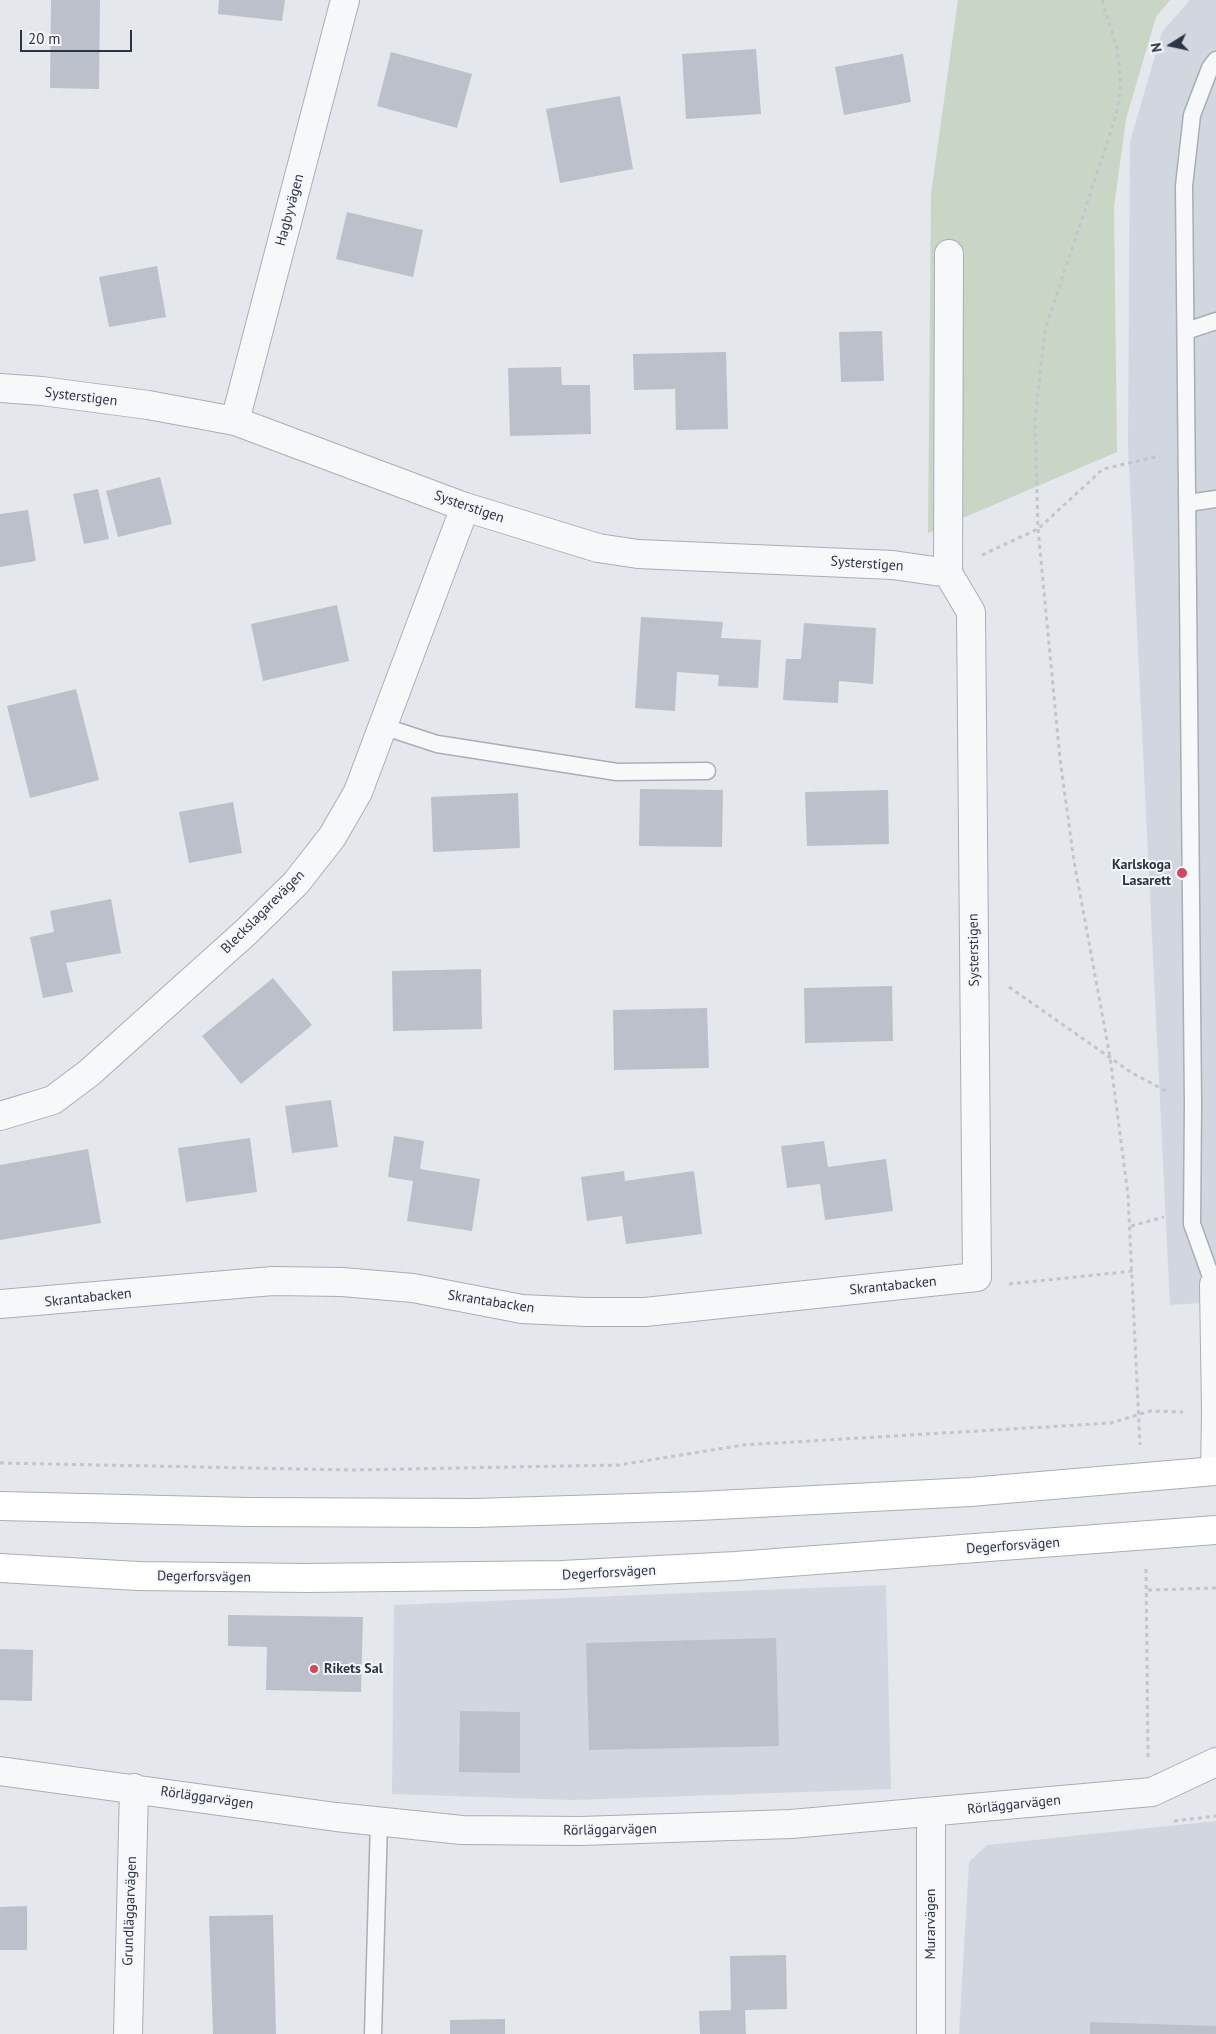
<!DOCTYPE html>
<html>
<head>
<meta charset="utf-8">
<style>
	body { margin:0 }
	#map { position:relative; width:1216px; height:2034px; overflow:hidden; background:#e4e7ec; font-family:"PT Sans",sans-serif }
	canvas { display:block }
	.north { position:absolute; left:1146px; top:20px; width:50px; height:50px; -webkit-text-stroke:4px #f4f6f9; paint-order:stroke; rotate:260deg; font-size:14px; font-weight:700; line-height:20px; text-align:center; color:#2b3445 }
	.north::after { content:''; display:block; margin:auto; width:18px; height:22px; background:#2b3445; clip-path:polygon(50% 0,100% 100%,50% 72%,0 100%) }
	.scale { position:absolute; left:20px; top:30px; width:112px; height:22px; box-sizing:border-box; border:2px solid #2b3445; border-top:0; padding-left:6px; font-size:15px; line-height:18px; white-space:nowrap; color:#2b3445; -webkit-text-stroke:4px #f4f6f9; paint-order:stroke }
</style>
</head>
<body>
<div id="map">
<canvas width="1216" height="2034"></canvas>
<div class="north">N</div>
<div class="scale">20 m</div>
</div>
<script>
const ctx = document.querySelector('canvas').getContext('2d');
ctx.lineJoin = 'round';
function fill(path, color) { ctx.fillStyle = color; ctx.fill(path, 'evenodd'); }
const shape = rows => new Path2D(rows.map(r => 'M' + r).join(''));
function strokePath(path, color, width, dash) { ctx.strokeStyle = color; ctx.lineWidth = width; ctx.lineCap = dash ? 'butt' : 'round'; ctx.setLineDash(dash || []); ctx.stroke(path); }
function label(font, color, halo, rows, align = 'center') {
  ctx.font = font + ' "PT Sans",sans-serif'; ctx.lineWidth = 4; ctx.setLineDash([]); ctx.textBaseline = 'middle'; ctx.strokeStyle = halo; ctx.fillStyle = color; for (const [text, x, y, turn = 0] of rows) {
    ctx.save(); ctx.translate(x, y); ctx.rotate((+turn || 0) * Math.PI / 180); ctx.textAlign = isNaN(turn) ? turn : align; if (halo) ctx.strokeText(text, 0, 0); ctx.fillText(text, 0, 0); ctx.restore();
  }
}
fill(shape([
	[1190,0,1216,0,1216,1302,1170,1305,1128,444,1130,142,1162,32],
	[886,1585,891,1789,572,1800,392,1794,394,1605],
	[1216,1821,1216,2034,959,2034,969,1862,987,1845]
]), '#d2d6de');
fill(shape([
	[958,0,1170,0,1156,17,1126,119,1114,207,1117,452,928,533,931,194]
]), '#c9d6c5');
fill(shape([
	[51,0,100,0,99,89,50,88],
	[219,0,285,0,282,21,218,14],
	[756,49,761,114,686,119,682,54],
	[391,52,472,74,457,128,377,106],
	[903,54,911,102,844,115,835,67],
	[620,96,633,169,560,183,546,109],
	[347,212,423,230,413,277,336,259],
	[157,266,166,317,109,327,99,277],
	[882,331,884,381,841,382,839,332],
	[726,352,728,429,676,430,675,389,634,390,633,354],
	[561,367,562,385,590,385,591,434,510,436,508,368],
	[160,477,172,524,118,537,106,491],
	[98,489,109,539,84,544,73,494],
	[28,510,36,561,0,567,0,514],
	[337,605,349,661,263,681,251,624],
	[641,617,723,622,721,638,761,640,758,688,718,686,719,675,677,672,675,711,635,708],
	[804,623,876,628,873,684,839,681,838,703,783,700,786,659,801,659],
	[76,689,99,780,30,798,7,706],
	[640,789,723,790,722,847,639,846],
	[888,790,889,844,807,846,805,792],
	[518,793,520,848,433,852,431,797],
	[233,802,242,853,189,863,179,812],
	[111,899,121,953,66,963,73,992,43,998,30,937,54,932,50,911],
	[481,969,482,1029,393,1031,392,971],
	[273,978,312,1025,241,1084,202,1036],
	[892,986,893,1041,805,1043,804,988],
	[707,1008,709,1068,614,1070,613,1010],
	[331,1100,338,1147,292,1153,285,1106],
	[394,1136,424,1141,420,1169,480,1179,472,1231,407,1221,413,1181,388,1177],
	[250,1138,257,1192,186,1202,178,1148],
	[824,1141,828,1167,886,1159,893,1211,825,1220,820,1184,787,1188,781,1146],
	[88,1149,101,1223,0,1240,0,1165],
	[624,1171,625,1181,694,1171,702,1234,626,1244,622,1216,587,1221,581,1177],
	[228,1615,363,1617,361,1692,266,1690,267,1647,228,1646],
	[776,1638,779,1746,589,1750,586,1643],
	[0,1649,33,1650,32,1701,0,1700],
	[460,1711,520,1712,520,1773,459,1772],
	[27,1906,27,1950,0,1950,0,1907],
	[273,1915,276,2034,213,2034,209,1916],
	[786,1955,787,2009,745,2010,746,2034,700,2034,699,2011,731,2010,730,1956],
	[505,2019,505,2034,450,2034,450,2020],
	[1090,2022,1216,2026,1216,2034,1090,2034]
]), '#bbc0ca');
const service = shape([
	[1186,331,1216,321],
	[1188,503,1216,499],
	[382,726,437,744,617,772,707,771],
	[1214,1285,1192,1224,1193,1104,1184,186,1192,115,1210,68,1216,60],
	[373,2034,379,1821]
]);
const minor = shape([
	[0,388,42,391,148,405,235,421,465,507,598,548,638,554,893,565,948,573,971,612,977,1277,645,1312,586,1312,522,1309,413,1288,342,1282,273,1281,0,1304],
	[235,421,345,0],
	[948,573,949,254],
	[0,1116,53,1100,89,1073,246,932,296,883,332,837,358,792,465,507],
	[1216,1284,1214,1285,1216,1411],
	[1215,1471,1216,1415],
	[0,1771,336,1817,462,1830,580,1831,791,1824,1152,1792,1216,1762],
	[931,1813,931,2034],
	[128,2034,134,1788]
]);
const secondary = shape([
	[0,1506,248,1512,475,1513,698,1506,970,1492,1216,1471],
	[0,1568,138,1576,307,1578,562,1575,736,1566,1216,1530]
]);
strokePath(service, '#a9aeb7', 19);
strokePath(minor, '#a9aeb7', 30);
strokePath(secondary, '#a9aeb7', 30);
strokePath(shape([
	[1102,0,1117,48,1121,84,1116,116,1045,330,1035,420,1038,529,1060,759,1074,861,1110,1057,1128,1195,1140,1445],
	[982,555,1038,529,1103,469,1160,456],
	[1009,987,1132,1073,1166,1091],
	[1131,1226,1164,1217],
	[1009,1284,1133,1271],
	[0,1463,352,1470,619,1465,743,1445,1111,1423,1150,1411,1183,1412],
	[1146,1569,1148,1757],
	[1148,1590,1216,1588],
	[1174,1821,1216,1816]
]), '#c2c5cb', 3, [4, 4]);
strokePath(service, '#f7f8fa', 16);
strokePath(minor, '#f7f8fa', 28);
strokePath(secondary, '#fff', 28);
for (const [x, y, r, color] of [
	[1182,873,6,"#d1495b"],
	[314,1669,5,"#d1495b"]
]) { const dot = new Path2D(); dot.arc(x, y, r, 0, 2 * Math.PI); ctx.fillStyle = color; ctx.fill(dot); strokePath(dot, '#f4f6f9', 2); }
label('14px', '#2b3445', '#f4f6f9', [
	["Hagbyvägen",290,210,-75],
	["Systerstigen",81,397,7],
	["Systerstigen",469,507,19],
	["Systerstigen",867,564,4],
	["Bleckslagarevägen",263,912,-45],
	["Systerstigen",974,950,-91],
	["Skrantabacken",893,1286,-6],
	["Skrantabacken",88,1298,-6],
	["Skrantabacken",491,1302,9],
	["Degerforsvägen",1013,1546,-4],
	["Degerforsvägen",609,1573,-3],
	["Degerforsvägen",204,1577,1],
	["Rörläggarvägen",207,1798,8],
	["Rörläggarvägen",1014,1805,-6],
	["Rörläggarvägen",610,1830,-1],
	["Grundläggarvägen",130,1911,-88],
	["Murarvägen",931,1924,-90]
]);
label('bold 14px', '#2b3445', '#f4f6f9', [
	["Karlskoga",1171,865],
	["Lasarett",1171,881],
	["Rikets Sal",324,1669,"left"]
], 'right');
</script>
</body>
</html>
